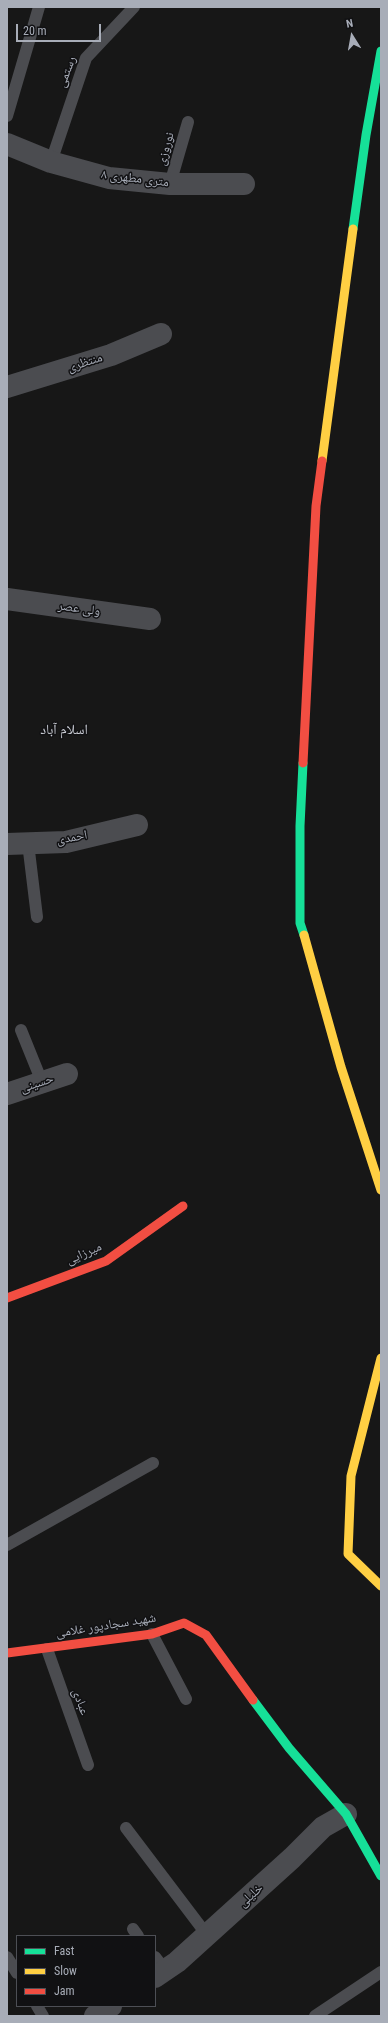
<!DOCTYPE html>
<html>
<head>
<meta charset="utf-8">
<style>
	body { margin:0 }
	#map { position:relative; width:388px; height:2023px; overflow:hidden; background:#171717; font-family:"Roboto Condensed",sans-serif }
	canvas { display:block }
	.frame { position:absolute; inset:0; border:8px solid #a8adb8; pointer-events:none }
	.legend { position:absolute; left:16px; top:1935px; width:140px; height:72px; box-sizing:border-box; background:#111113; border:1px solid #4d4f55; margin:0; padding:5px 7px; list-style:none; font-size:12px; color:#a8adb8 }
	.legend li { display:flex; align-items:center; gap:8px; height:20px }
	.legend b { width:20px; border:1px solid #4d4f55 }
	.north { position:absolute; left:332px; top:16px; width:40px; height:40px; -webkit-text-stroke:3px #111113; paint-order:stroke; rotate:349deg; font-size:11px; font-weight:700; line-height:16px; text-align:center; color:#a8adb8 }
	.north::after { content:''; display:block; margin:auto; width:14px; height:18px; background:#a8adb8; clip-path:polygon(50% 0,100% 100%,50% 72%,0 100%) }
	.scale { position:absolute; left:16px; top:24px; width:85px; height:18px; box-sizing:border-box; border:2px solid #a8adb8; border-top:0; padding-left:5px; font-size:12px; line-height:14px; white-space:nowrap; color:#a8adb8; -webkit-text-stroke:3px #111113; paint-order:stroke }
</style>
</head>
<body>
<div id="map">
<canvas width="388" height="2023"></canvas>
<div class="frame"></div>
<ul class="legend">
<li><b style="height:5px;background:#16e098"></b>Fast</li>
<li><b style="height:5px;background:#ffcf43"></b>Slow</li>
<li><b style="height:5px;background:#f24e42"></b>Jam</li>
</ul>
<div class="north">N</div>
<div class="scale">20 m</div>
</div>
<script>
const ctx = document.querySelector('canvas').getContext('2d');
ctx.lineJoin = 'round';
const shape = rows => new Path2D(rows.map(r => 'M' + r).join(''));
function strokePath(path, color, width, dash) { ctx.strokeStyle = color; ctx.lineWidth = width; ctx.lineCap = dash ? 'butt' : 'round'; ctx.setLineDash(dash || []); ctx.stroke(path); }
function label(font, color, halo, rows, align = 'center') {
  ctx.font = font + ' "Roboto Condensed","Noto Naskh Arabic",sans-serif'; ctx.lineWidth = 3; ctx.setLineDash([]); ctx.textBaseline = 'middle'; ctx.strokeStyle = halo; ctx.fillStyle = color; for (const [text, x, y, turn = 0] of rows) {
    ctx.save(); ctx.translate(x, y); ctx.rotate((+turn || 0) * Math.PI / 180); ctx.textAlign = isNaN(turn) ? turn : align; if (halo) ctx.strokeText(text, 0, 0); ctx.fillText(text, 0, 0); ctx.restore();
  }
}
strokePath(shape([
	[7,116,39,7],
	[51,162,86,58,134,7],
	[170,184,188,122],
	[28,843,37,917],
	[21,1030,42,1082],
	[7,1545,153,1463],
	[152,1634,186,1699],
	[47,1649,88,1765],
	[126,1828,207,1935],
	[133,1929,138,1936],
	[7,1957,17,1973],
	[155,1957,165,1970],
	[37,2006,43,2016],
	[315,2016,381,1972]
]), '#4b4c50', 12);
strokePath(shape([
	[7,144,51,162,109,178,170,184,244,184],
	[7,387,111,355,161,334],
	[7,599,150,619],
	[7,844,66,842,137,825],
	[7,1094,67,1074],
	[155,1977,177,1962,292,1858,323,1827,346,1814],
	[95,2016,111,2006]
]), '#4b4c50', 22);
strokePath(shape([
	[353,229,366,135,381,51],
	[303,763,300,826,300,923,304,935],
	[253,1700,289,1748,346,1814,381,1876]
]), '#16e098', 9);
strokePath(shape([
	[322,461,353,229],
	[304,935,341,1067,381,1190],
	[381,1358,351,1476,348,1554,381,1586]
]), '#ffcf43', 9);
strokePath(shape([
	[303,763,316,506,322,461],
	[7,1298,106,1261,183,1206],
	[7,1653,152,1634,184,1623,206,1635,253,1700]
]), '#f24e42', 9);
label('13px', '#a8adb8', '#111113', [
	["رستمی",67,72,-69],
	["نوروزی",166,149,-74],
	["۸ متری مطهری",135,179,7],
	["منتظری",85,363,-18],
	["ولی عصر",79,609,8],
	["احمدی",72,838,-10],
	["حسینی",37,1084,-18],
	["میرزایی",84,1254,-24],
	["شهید سجادپور غلامی",106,1626,-9],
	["عبادی",80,1702,70],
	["خلیلی",251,1896,-42]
]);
label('14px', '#c9ccd4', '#111113', [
	["اسلام آباد",64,730]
]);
</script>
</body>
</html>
